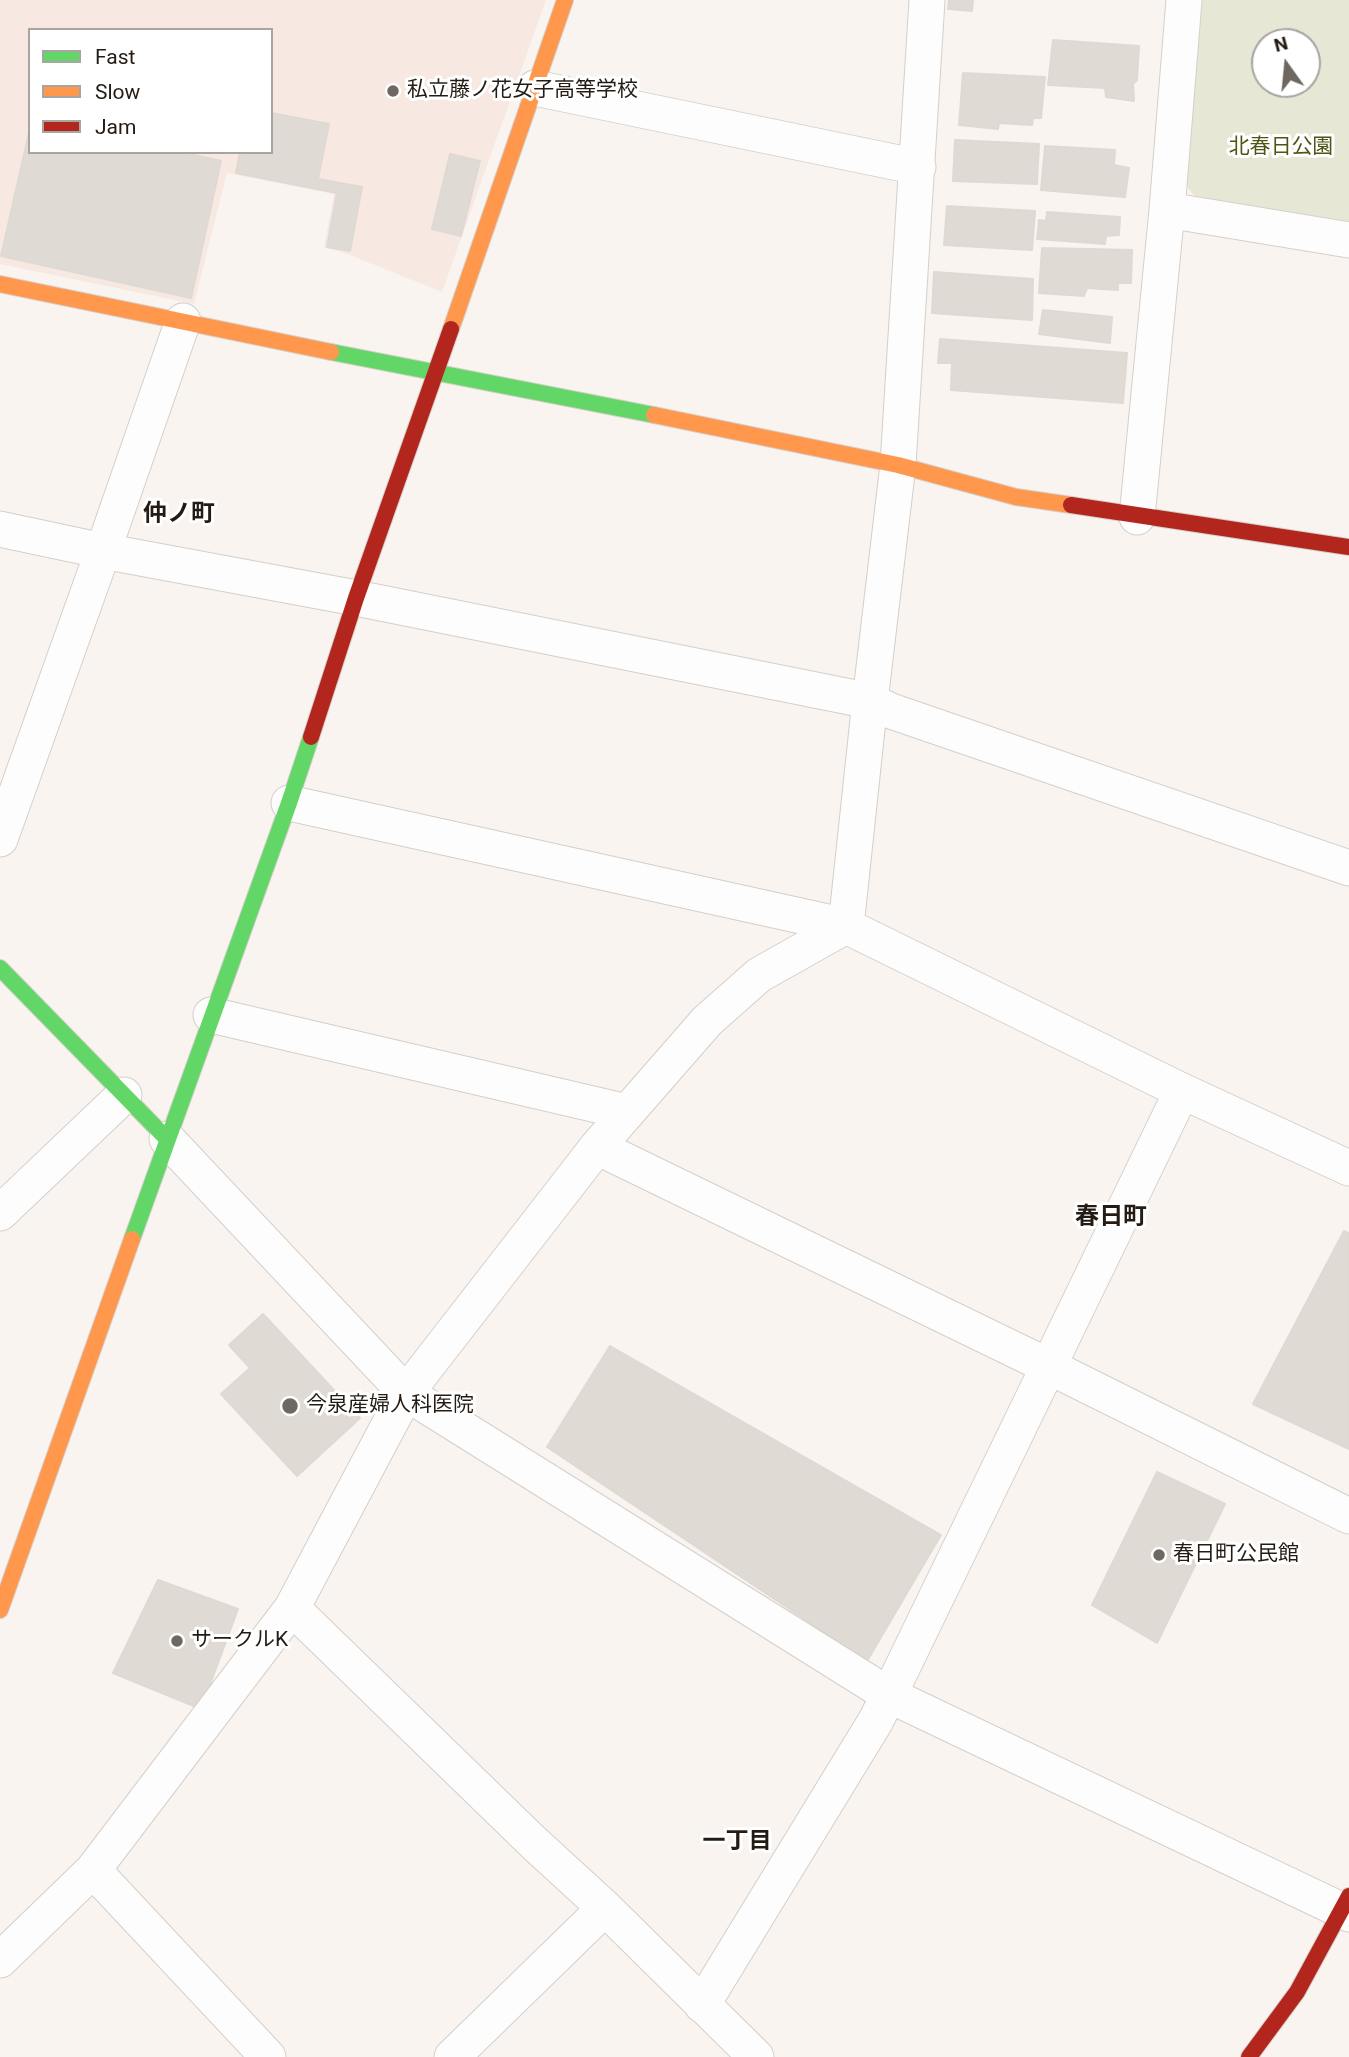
<!DOCTYPE html>
<html>
<head>
<meta charset="utf-8">
<style>
	body { margin:0 }
	#map { position:relative; width:1349px; height:2057px; overflow:hidden; background:#f9f4f0; font-family:Roboto,sans-serif }
	canvas { display:block }
	.legend { position:absolute; left:28px; top:28px; width:245px; height:126px; box-sizing:border-box; background:#fff; border:2px solid #a7a4a1; margin:0; padding:9px 12px; list-style:none; font-size:21px; color:#241c14 }
	.legend li { display:flex; align-items:center; gap:14px; height:35px }
	.legend b { width:35px; border:2px solid #a7a4a1 }
	.north { position:absolute; left:1251px; top:28px; width:70px; height:70px; box-sizing:border-box; background:#fff; border:2px solid #a7a4a1; border-radius:50%; rotate:345deg; font-size:19px; font-weight:700; line-height:28px; text-align:center; color:#241c14 }
	.north::after { content:''; display:block; margin:auto; width:24px; height:32px; background:#6f6861; clip-path:polygon(50% 0,100% 100%,50% 72%,0 100%) }
</style>
</head>
<body>
<div id="map">
<canvas width="1349" height="2057"></canvas>
<ul class="legend">
<li><b style="height:9px;background:#63d668"></b>Fast</li>
<li><b style="height:9px;background:#ff974d"></b>Slow</li>
<li><b style="height:9px;background:#b3261e"></b>Jam</li>
</ul>
<div class="north">N</div>
</div>
<script>
const ctx = document.querySelector('canvas').getContext('2d');
ctx.lineJoin = 'round';
function fill(path, color) { ctx.fillStyle = color; ctx.fill(path, 'evenodd'); }
const shape = rows => new Path2D(rows.map(r => 'M' + r).join(''));
function strokePath(path, color, width, dash) { ctx.strokeStyle = color; ctx.lineWidth = width; ctx.lineCap = dash ? 'butt' : 'round'; ctx.setLineDash(dash || []); ctx.stroke(path); }
function label(font, color, halo, rows, align = 'center') {
  ctx.font = font + ' Roboto,"Noto Sans JP",sans-serif'; ctx.lineWidth = 6; ctx.setLineDash([]); ctx.textBaseline = 'middle'; ctx.strokeStyle = halo; ctx.fillStyle = color; for (const [text, x, y, turn = 0] of rows) {
    ctx.save(); ctx.translate(x, y); ctx.rotate((+turn || 0) * Math.PI / 180); ctx.textAlign = isNaN(turn) ? turn : align; if (halo) ctx.strokeText(text, 0, 0); ctx.fillText(text, 0, 0); ctx.restore();
  }
}
fill(shape([
	[0,0,546,0,442,292,350,255,324,247,334,194,227,173,194,304,0,264],
	[30,30,271,30,271,152,30,152]
]), '#f8e8e2');
fill(shape([
	[1202,0,1349,0,1349,228,1196,198,1183,182],
	[1265,42,1307,42,1307,84,1265,84]
]), '#e7e7d6');
const building = shape([
	[949,0,973,0,972,11,948,9,949,0],
	[1053,40,1139,46,1137,80,1133,84,1134,101,1106,97,1105,88,1048,85,1053,40],
	[963,73,1045,77,1041,118,1033,118,1032,125,999,123,998,129,959,125,963,73],
	[271,113,329,124,318,179,362,187,350,251,327,247,337,193,236,173,240,152,271,152,271,113],
	[30,128,30,152,181,152,221,161,191,298,1,256,30,128],
	[955,140,1039,144,1037,184,953,181,955,140],
	[1045,146,1115,150,1114,165,1129,168,1125,197,1041,190,1045,146],
	[450,154,480,161,461,236,432,229,450,154],
	[947,206,1035,211,1032,250,944,245,947,206],
	[1047,212,1120,217,1119,235,1106,236,1105,244,1037,239,1039,220,1046,221,1047,212],
	[1042,248,1132,250,1131,283,1118,283,1118,290,1087,288,1084,296,1039,293,1042,248],
	[934,272,1033,279,1032,320,932,313,934,272],
	[1043,310,1112,317,1110,343,1039,334,1043,310],
	[940,339,1127,353,1123,403,951,390,952,363,938,363,940,339],
	[1344,1231,1349,1233,1349,1449,1253,1404,1344,1231],
	[263,1314,360,1418,297,1476,221,1394,250,1368,229,1345,263,1314],
	[610,1346,941,1535,867,1661,547,1447,610,1346],
	[1157,1472,1225,1504,1157,1643,1092,1605,1157,1472],
	[158,1580,238,1609,201,1709,113,1673,158,1580]
]);
fill(building, '#e0dad4');
strokePath(building, '#dfd9d3', 2);
const street = shape([
	[535,88,918,167],
	[1167,210,1349,240],
	[1137,517,1167,210,1184,0],
	[0,529,103,551,356,598,870,701,891,711,1349,868],
	[289,803,846,926,1182,1091,1349,1168],
	[0,839,103,551,183,321],
	[211,1015,627,1112],
	[167,1139,406,1393,889,1695,1349,1914],
	[597,1147,1048,1366,1349,1516],
	[0,1213,124,1095],
	[292,1608,534,1843,605,1908,756,2057],
	[93,1870,268,2057],
	[0,1960,93,1870,292,1608,406,1393,597,1147,707,1021,759,975,846,926,870,701,898,465,927,0],
	[702,2005,875,1722,889,1695,1182,1091],
	[452,2057,605,1908]
]);
const fast = shape([
	[331,352,654,415],
	[0,968,167,1139],
	[132,1239,289,803,311,737]
]);
const slow = shape([
	[0,284,331,352],
	[451,329,565,0],
	[654,415,898,465,1016,497,1071,505],
	[0,1610,132,1239]
]);
const jam = shape([
	[1071,505,1349,547],
	[311,737,356,598,451,329],
	[1249,2057,1297,1992,1349,1896]
]);
strokePath(street, '#d5cfc9', 37);
strokePath(fast, '#d5cfc9', 18);
strokePath(slow, '#d5cfc9', 18);
strokePath(jam, '#d5cfc9', 18);
strokePath(street, '#fefdfd', 35);
strokePath(fast, '#63d668', 16);
strokePath(slow, '#ff974d', 16);
strokePath(jam, '#b3261e', 16);
for (const [x, y, r, color] of [
	[393,91,7,"#6f6861"],
	[290,1406,9,"#6f6861"],
	[1159,1555,7,"#6f6861"],
	[177,1641,7,"#6f6861"]
]) { const dot = new Path2D(); dot.arc(x, y, r, 0, 2 * Math.PI); ctx.fillStyle = color; ctx.fill(dot); strokePath(dot, '#fff', 2.5); }
label('21px', '#241c14', '#fff', [
	["私立藤ノ花女子高等学校",407,91],
	["今泉産婦人科医院",306,1406],
	["春日町公民館",1173,1555],
	["サークルK",191,1641]
], 'left');
label('21px', '#525413', '#fff', [
	["北春日公園",1281,148]
]);
label('bold 23px', '#241c14', '#fff', [
	["一丁目",737,1842]
]);
label('bold 24px', '#241c14', '#fff', [
	["仲ノ町",179,515],
	["春日町",1111,1218]
]);
</script>
</body>
</html>
